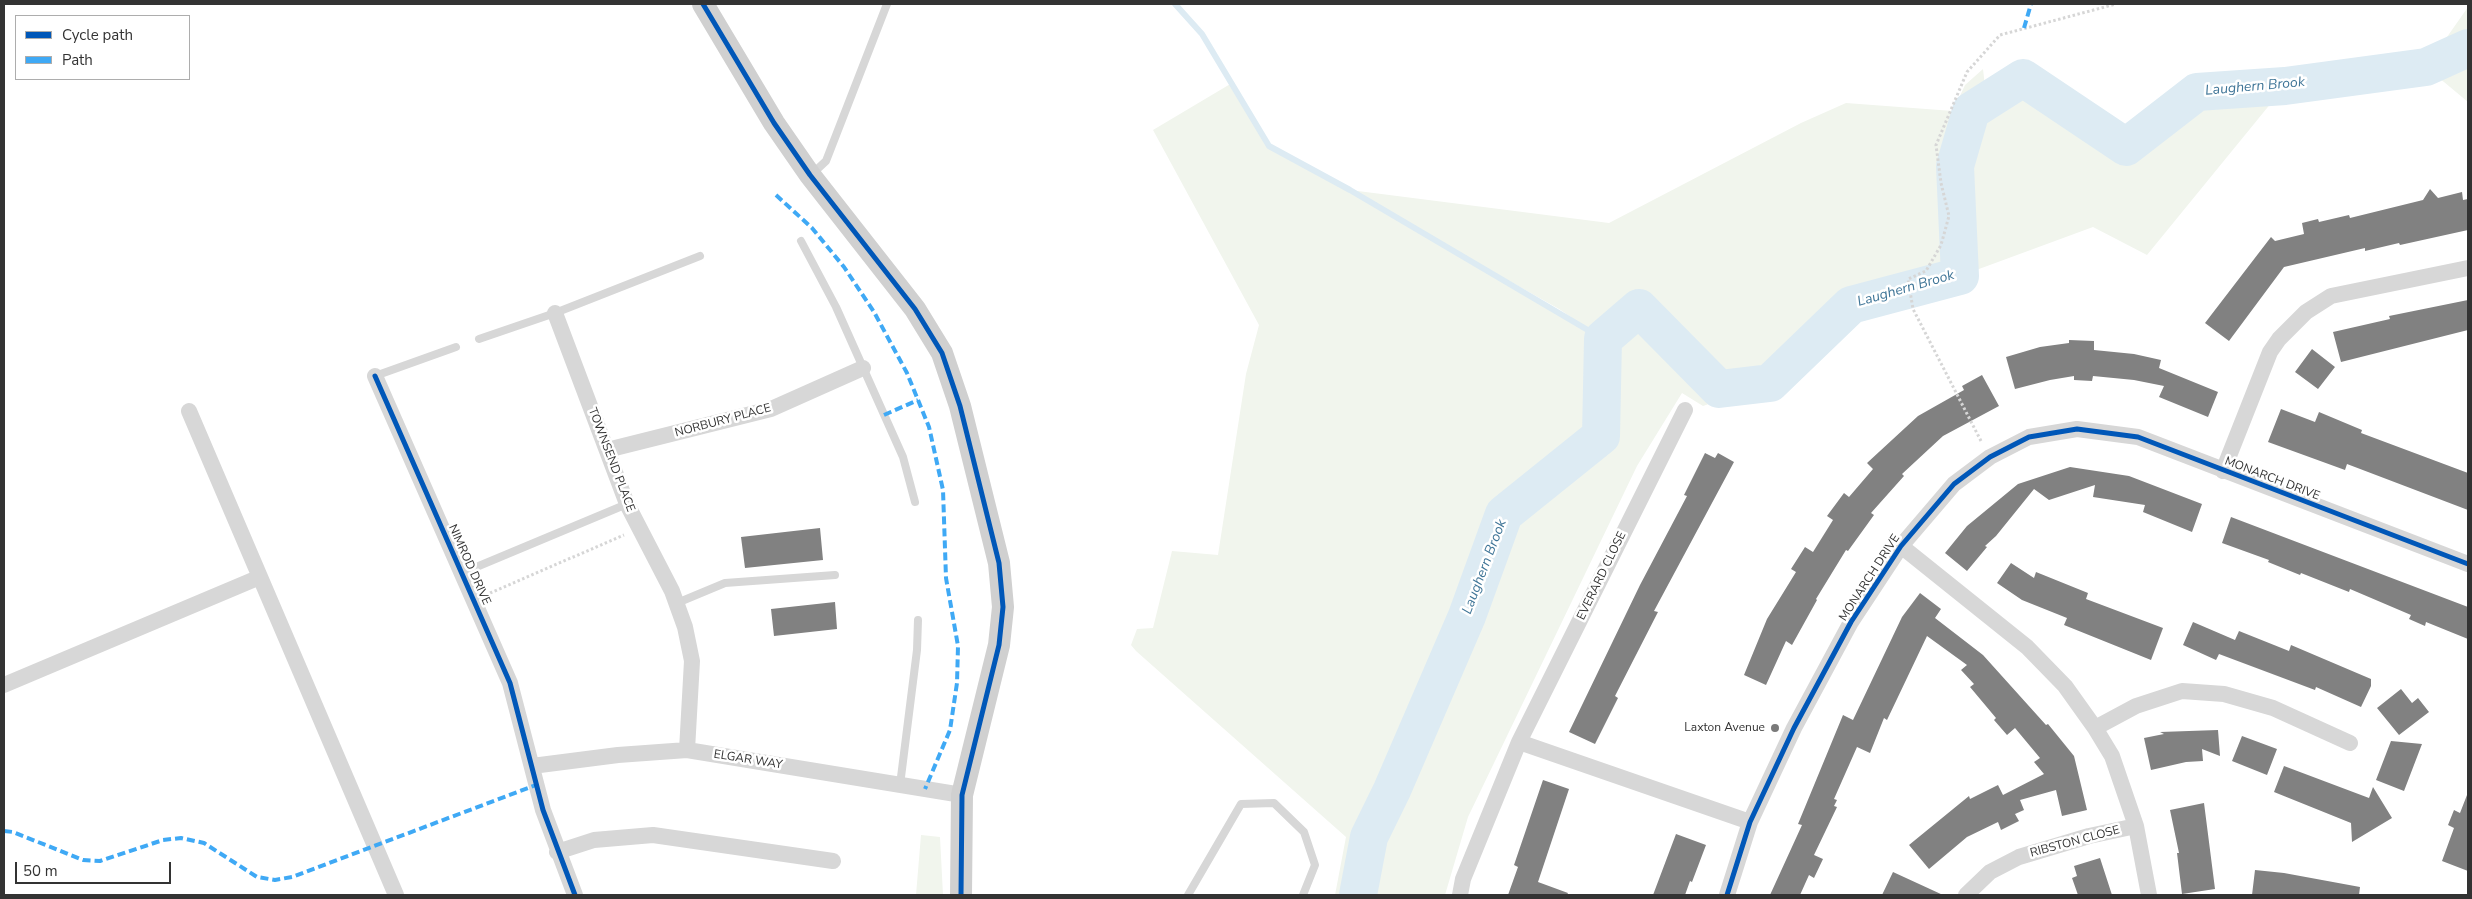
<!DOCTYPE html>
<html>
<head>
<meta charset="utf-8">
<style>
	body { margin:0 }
	#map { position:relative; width:2472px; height:899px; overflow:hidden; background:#fff; font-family:"Nunito Sans",sans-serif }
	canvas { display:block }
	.frame { position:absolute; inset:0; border:5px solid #333; pointer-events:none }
	.legend { position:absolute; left:15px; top:15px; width:175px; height:65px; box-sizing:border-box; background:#fff; border:1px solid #adadad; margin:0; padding:6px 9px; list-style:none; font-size:15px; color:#333 }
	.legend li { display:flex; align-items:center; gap:10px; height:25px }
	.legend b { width:25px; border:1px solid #adadad }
	.scale { position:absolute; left:15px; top:862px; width:156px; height:22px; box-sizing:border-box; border:2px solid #333; border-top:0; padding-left:6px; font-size:15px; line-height:18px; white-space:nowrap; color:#333; -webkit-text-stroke:4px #fff; paint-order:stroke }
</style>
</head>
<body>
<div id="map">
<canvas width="2472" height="899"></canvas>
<div class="frame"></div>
<ul class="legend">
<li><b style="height:6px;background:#0057b8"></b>Cycle path</li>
<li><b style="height:6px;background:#3fa9f5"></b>Path</li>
</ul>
<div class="scale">50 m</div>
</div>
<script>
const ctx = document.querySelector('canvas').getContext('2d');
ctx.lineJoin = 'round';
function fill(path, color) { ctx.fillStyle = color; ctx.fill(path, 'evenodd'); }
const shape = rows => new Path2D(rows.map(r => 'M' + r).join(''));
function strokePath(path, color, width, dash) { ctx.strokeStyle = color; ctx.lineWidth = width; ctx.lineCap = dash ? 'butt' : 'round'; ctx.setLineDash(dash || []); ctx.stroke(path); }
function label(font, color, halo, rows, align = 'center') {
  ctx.font = font + ' "Nunito Sans",sans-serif'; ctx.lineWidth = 5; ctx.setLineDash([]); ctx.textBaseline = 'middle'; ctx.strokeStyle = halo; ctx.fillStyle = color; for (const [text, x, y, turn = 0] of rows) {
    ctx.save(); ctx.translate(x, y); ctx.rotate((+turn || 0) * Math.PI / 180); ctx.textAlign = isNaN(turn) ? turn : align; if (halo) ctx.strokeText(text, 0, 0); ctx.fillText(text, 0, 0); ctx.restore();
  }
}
fill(shape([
	[2468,7,2468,102,2426,67],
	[1983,69,1985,86,2023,78,2126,147,2197,92,2285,86,2147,255,2093,227,1960,276,1851,305,1770,383,1703,406,1682,393,1637,466,1468,817,1445,895,1335,895,1346,837,1136,651,1131,645,1137,629,1153,628,1172,551,1218,555,1246,374,1259,325,1153,130,1232,83,1269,146,1350,190,1609,223,1801,123,1846,103,1953,111,1965,85],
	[1391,214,1559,309,1596,334,1595,334],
	[921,835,940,837,943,895,916,895]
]), '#f1f5ed');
strokePath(shape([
	[1175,4,1202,34,1269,146,1350,190,1603,339]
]), '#ddebf3', 6);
strokePath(shape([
	[1358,895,1369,837,1392,790,1467,616,1504,514,1601,436,1603,339,1639,308,1719,389,1770,383,1851,305,1960,276,1955,166,1971,111,2023,78,2126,147,2197,92,2285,86,2426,67,2468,48]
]), '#ddebf3', 38);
fill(shape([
	[2430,189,2438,198,2462,192,2463,200,2468,199,2468,230,2400,245,2399,243,2365,251,2365,248,2284,267,2229,341,2205,323,2271,237,2275,241,2304,234,2302,223,2318,219,2319,222,2349,215,2350,218,2423,200],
	[2468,300,2468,330,2341,362,2333,332,2390,319,2389,316],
	[2069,340,2094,341,2094,350,2134,354,2161,360,2159,368,2218,392,2208,417,2159,397,2164,386,2134,380,2093,376,2092,381,2074,380,2074,376,2050,380,2015,389,2006,357,2040,347,2069,343],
	[2312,349,2335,367,2318,389,2295,372],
	[1982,375,1999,406,1943,436,1902,474,1904,476,1871,513,1874,515,1848,551,1846,550,1816,599,1817,600,1792,645,1786,641,1766,685,1744,675,1767,619,1796,572,1791,569,1805,547,1813,552,1833,520,1827,516,1844,493,1849,497,1873,469,1867,463,1918,416,1964,390,1962,386],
	[2281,409,2315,422,2319,412,2362,430,2361,433,2468,473,2468,510,2347,464,2345,470,2268,442],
	[1705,453,1715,458,1718,453,1734,462,1654,611,1658,612,1615,696,1618,698,1595,744,1569,732,1640,585,1687,496,1684,495],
	[2070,467,2129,476,2202,504,2192,532,2143,512,2145,505,2093,497,2095,485,2049,500,2034,489,1996,536,1985,546,1987,547,1967,571,1945,553,1967,526,2018,484],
	[2231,517,2468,607,2468,639,2426,622,2425,626,2409,619,2411,615,2350,589,2349,592,2301,573,2300,575,2268,562,2269,560,2222,543],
	[820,528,823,560,745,568,741,537],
	[2011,563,2034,578,2036,572,2088,593,2086,599,2163,628,2151,660,2064,625,2067,618,2022,600,1997,583],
	[1920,593,1941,609,1935,618,1983,655,2046,725,2048,724,2074,756,2087,810,2062,816,2056,790,2020,800,2024,810,2015,814,2019,821,2001,830,1998,822,1967,837,1929,869,1909,845,1969,796,1970,799,1998,785,2003,795,2044,774,2034,762,2040,758,2015,728,2007,735,1994,720,1996,718,1970,687,1974,684,1961,670,1967,665,1927,636,1887,720,1884,718,1870,753,1857,747,1834,799,1837,800,1834,806,1837,807,1814,855,1823,859,1814,878,1809,875,1800,895,1770,895,1802,825,1798,824,1843,715,1853,720,1902,617],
	[835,602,837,629,774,636,771,609],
	[2193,622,2235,640,2239,631,2289,651,2291,645,2371,679,2371,686,2361,707,2316,687,2315,690,2219,654,2216,660,2183,645],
	[2401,689,2412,703,2418,698,2429,712,2399,735,2377,708],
	[2218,730,2220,756,2202,749,2203,761,2186,762,2151,770,2144,738,2164,734,2160,732],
	[2242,736,2277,749,2267,775,2232,761],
	[2391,741,2422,744,2404,791,2376,780],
	[2284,766,2369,798,2373,787,2392,818,2352,842,2351,823,2274,792],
	[1543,780,1569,789,1538,882,1568,893,1567,895,1508,895,1518,867,1514,865],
	[2467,795,2468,796,2468,871,2442,861,2454,828,2448,825,2454,810,2460,813],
	[2204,803,2215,889,2182,894,2177,853,2179,853,2170,810],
	[1676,834,1706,845,1692,882,1690,881,1685,895,1653,895],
	[2100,858,2112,895,2078,895,2072,878,2077,876,2074,866],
	[2255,870,2284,873,2360,887,2359,895,2252,895],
	[1893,872,1943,895,1882,895]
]), '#818181');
strokePath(shape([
	[1981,441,1913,309,1908,279,1926,271,1941,245,1949,216,1941,183,1936,145,1967,72,2000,35,2116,4],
	[490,593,624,535]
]), '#d6d6d6', 3, [2.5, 2.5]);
strokePath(shape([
	[812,174,826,161,887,4],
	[801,241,836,307,903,457,915,502],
	[479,339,555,313,700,256],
	[375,376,456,347],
	[462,573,627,504],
	[677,603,725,583,835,575],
	[900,785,917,650,918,620],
	[1188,895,1241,804,1274,803,1304,832,1315,865,1303,895]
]), '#d7d7d7', 8);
strokePath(shape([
	[555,313,627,504,672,591,685,627,692,661,687,750],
	[375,376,510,683,543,810,575,895],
	[189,411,396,895],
	[607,450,771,409,863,368],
	[2223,471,2270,352,2279,339,2306,312,2331,296,2468,268],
	[1901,546,2027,647,2065,686,2095,728,2112,756,2136,826,2149,895],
	[4,685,260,577],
	[2095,728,2136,706,2182,691,2224,694,2273,708,2350,743],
	[1519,742,1750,822],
	[532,766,618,755,687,750,962,795],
	[557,852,594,840,653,835,833,861],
	[1460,895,1463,879,1519,742,1685,410],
	[1727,895,1750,822,1794,728,1851,622,1901,546,1954,484,1990,457,2029,437,2077,429,2138,437,2468,564],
	[1966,895,1990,872,2019,857,2089,836,2136,826]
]), '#d7d7d7', 16);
strokePath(shape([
	[703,4,774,123,810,175,915,309,942,353,960,406,999,563,1003,607,999,645,962,795,961,895]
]), '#d0d0d0', 22);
strokePath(shape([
	[2024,28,2031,4],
	[776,195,812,228,844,267,874,312,907,373,929,427,943,490,946,578,958,646,957,683,950,730,925,789],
	[884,415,918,400],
	[4,831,13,832,83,860,100,861,163,840,181,838,204,843,257,877,275,880,292,877,536,785]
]), '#3fa9f5', 4, [8, 4]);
strokePath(shape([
	[703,4,774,123,810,175,915,309,942,353,960,406,999,563,1003,607,999,645,962,795,961,895],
	[375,376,510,683,543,810,575,895],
	[1727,895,1750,822,1794,728,1851,622,1901,546,1954,484,1990,457,2029,437,2077,429,2138,437,2468,564]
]), '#0057b8', 5);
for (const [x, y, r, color] of [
	[1775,728,5,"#7a7a7a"]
]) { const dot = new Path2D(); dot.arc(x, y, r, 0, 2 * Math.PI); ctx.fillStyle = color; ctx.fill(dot); strokePath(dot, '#fff', 2); }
label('12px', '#333', '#fff', [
	["NORBURY PLACE",723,421,-15],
	["TOWNSEND PLACE",611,460,69],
	["MONARCH DRIVE",2272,479,21],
	["NIMROD DRIVE",469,565,66],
	["EVERARD CLOSE",1602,576,-64],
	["MONARCH DRIVE",1870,578,-57],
	["ELGAR WAY",748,760,9],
	["RIBSTON CLOSE",2075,842,-15]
]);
label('12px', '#333', '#fff', [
	["Laxton Avenue",1765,728]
], 'right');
label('italic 14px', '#3f7597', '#fff', [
	["Laughern Brook",2255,87,-5],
	["Laughern Brook",1906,289,-16],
	["Laughern Brook",1485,567,-69]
]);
</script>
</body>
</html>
